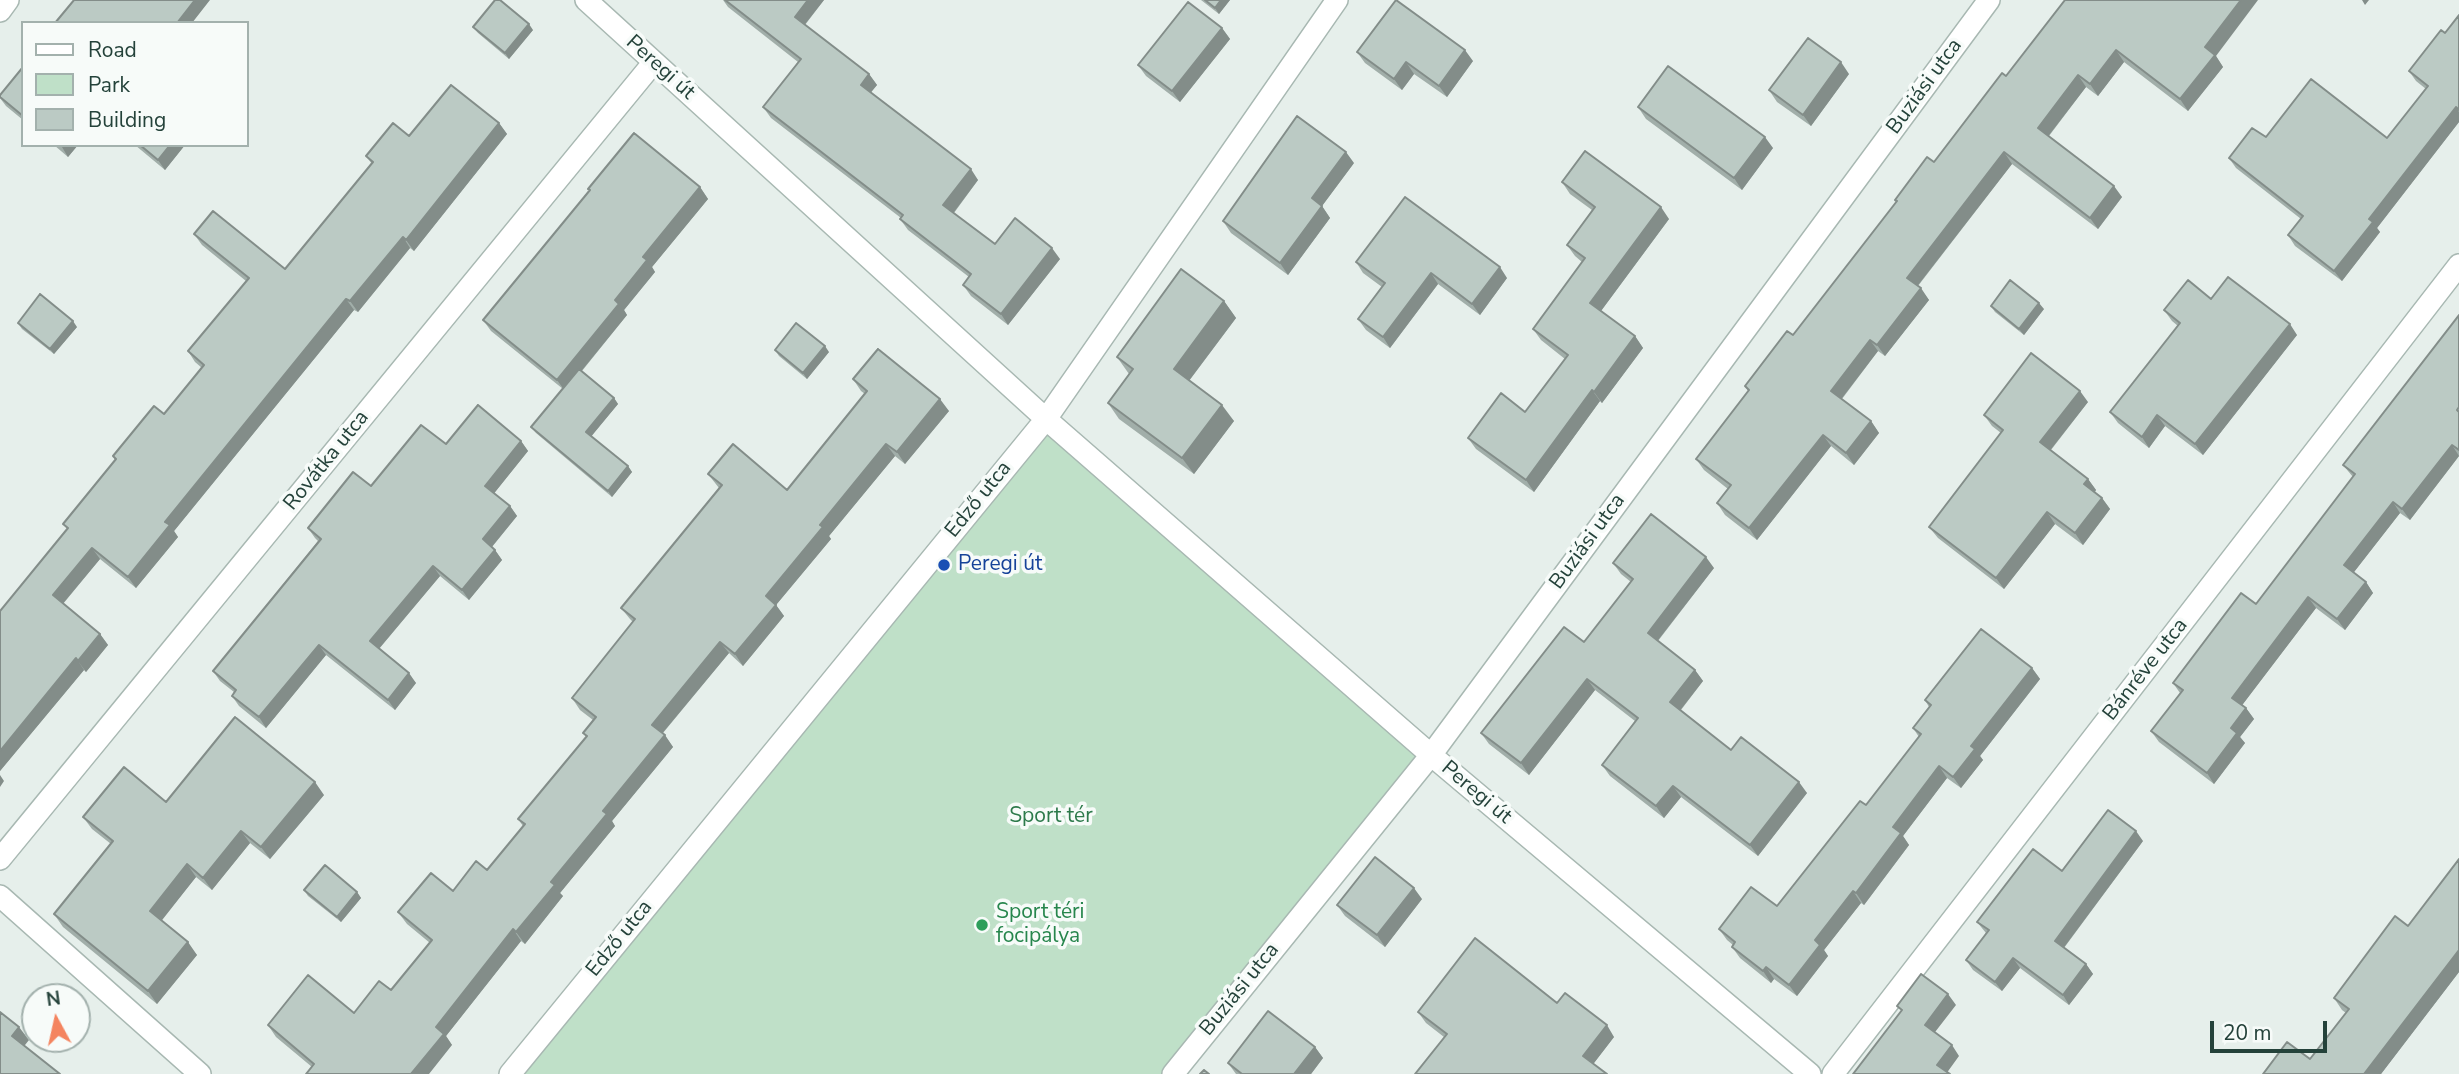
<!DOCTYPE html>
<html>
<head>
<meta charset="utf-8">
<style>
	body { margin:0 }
	#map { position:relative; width:2459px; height:1074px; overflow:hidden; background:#e6efeb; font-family:"Nunito Sans",sans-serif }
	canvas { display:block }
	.legend { position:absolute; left:21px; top:21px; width:228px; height:126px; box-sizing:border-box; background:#f7fbf9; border:2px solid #a3b1ad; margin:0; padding:9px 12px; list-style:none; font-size:21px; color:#24423a }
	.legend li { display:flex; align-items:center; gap:14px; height:35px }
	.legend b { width:35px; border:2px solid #a3b1ad }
	.north { position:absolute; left:21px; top:983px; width:70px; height:70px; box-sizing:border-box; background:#f7fbf9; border:2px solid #a3b1ad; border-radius:50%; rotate:352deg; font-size:19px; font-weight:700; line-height:28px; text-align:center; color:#24423a }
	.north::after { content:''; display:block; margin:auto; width:24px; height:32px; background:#f4845f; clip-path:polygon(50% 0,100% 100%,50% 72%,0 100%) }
	.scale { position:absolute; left:2210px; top:1021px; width:117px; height:32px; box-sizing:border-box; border:4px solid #24423a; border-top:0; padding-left:9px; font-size:21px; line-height:24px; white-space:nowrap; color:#24423a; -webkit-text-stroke:5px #f7fbf9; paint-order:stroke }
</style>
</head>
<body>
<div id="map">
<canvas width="2459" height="1074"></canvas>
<ul class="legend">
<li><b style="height:9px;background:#fff"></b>Road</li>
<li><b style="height:19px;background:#bfe0c8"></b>Park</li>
<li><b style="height:19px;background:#bbcac4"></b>Building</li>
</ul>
<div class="north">N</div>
<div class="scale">20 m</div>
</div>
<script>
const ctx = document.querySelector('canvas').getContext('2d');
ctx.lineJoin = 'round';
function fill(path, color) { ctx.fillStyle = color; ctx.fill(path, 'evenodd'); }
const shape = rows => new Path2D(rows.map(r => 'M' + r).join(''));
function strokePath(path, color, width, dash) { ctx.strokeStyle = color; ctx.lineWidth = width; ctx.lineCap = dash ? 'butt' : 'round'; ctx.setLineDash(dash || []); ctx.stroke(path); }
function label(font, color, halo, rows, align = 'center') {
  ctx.font = font + ' "Nunito Sans",sans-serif'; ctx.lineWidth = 7; ctx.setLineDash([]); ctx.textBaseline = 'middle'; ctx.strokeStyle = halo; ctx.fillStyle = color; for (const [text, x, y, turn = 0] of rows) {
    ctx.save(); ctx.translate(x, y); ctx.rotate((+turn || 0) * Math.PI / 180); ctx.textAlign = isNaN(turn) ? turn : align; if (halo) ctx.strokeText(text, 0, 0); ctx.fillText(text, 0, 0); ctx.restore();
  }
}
fill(shape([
	[1046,419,1431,755,1173,1074,510,1074]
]), '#bfe0c8');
const street = shape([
	[586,0,1046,419,1431,755,1810,1074],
	[0,11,8,0],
	[0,859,654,62],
	[0,896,200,1074],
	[510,1074,1046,419,1337,0],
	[1173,1074,1431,755,1989,0],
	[1833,1074,2459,265]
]);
strokePath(street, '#a8b8b2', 24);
strokePath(street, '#fff', 21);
fill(shape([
	[723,0,824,0,805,25,869,74,877,85,871,92,978,180,954,213,995,244,1060,259,1008,325,971,296,963,285,969,277,908,230,900,219,901,218,771,118,763,107,798,62,728,7],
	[1201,0,1230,0,1219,14],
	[2065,0,2216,56,2223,67,2188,111,2124,62,2098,96,2086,87,2049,136,2122,197,2098,229,2012,164,1918,286,1929,300,1885,356,1878,351,1842,399,1871,421,1879,433,1854,465,1831,446,1757,540,1725,515,1717,503,1728,489,1704,470,1696,459,1748,391,1745,386,1793,335,1896,202,1895,200,1934,162,2006,76],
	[2459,15,2459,122,2377,228,2380,232,2342,281,2295,246,2288,235,2301,219,2236,168,2229,158,2266,137,2387,138,2426,89,2416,81,2409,71,2445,33],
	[473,27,533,30,509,59,478,33],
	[1222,28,1230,39,1180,102,1146,76,1138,65],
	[1357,52,1473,61,1447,97,1414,74,1402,90,1365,63],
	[23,67,23,120,6,106,0,98],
	[1849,74,1811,126,1777,102,1769,90],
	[1638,107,1773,148,1742,190,1646,119],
	[499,123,507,134,414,251,410,248,358,312,354,310,174,531,178,537,136,588,100,559,63,604,100,634,108,645,86,672,84,670,0,771,0,611,67,529,63,524,115,460,113,456,164,414,202,368,195,362,188,351,246,281,202,245,194,234,285,269,372,164,366,156,409,136],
	[54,145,78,145,68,157],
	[135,145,185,145,165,170],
	[1354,163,1322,206,1330,218,1288,275,1231,233,1223,221],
	[1562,182,1669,219,1601,311,1635,336,1643,348,1602,403,1600,401,1534,492,1476,449,1468,438,1525,412,1565,359,1541,340,1533,329,1582,262,1575,256,1567,245,1592,210,1570,194],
	[700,187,708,199,652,267,655,272,624,310,627,315,582,371,614,398,618,404,591,436,628,466,632,472,612,497,536,433,531,427,563,389,491,331,483,320],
	[1356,262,1507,278,1480,315,1438,284,1390,348,1366,330,1358,319,1382,287,1363,273],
	[2211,299,2297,335,2203,455,2165,426,2149,448,2118,423,2110,412,2178,326,2172,321,2164,310],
	[1224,301,1236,318,1189,381,1234,421,1194,474,1119,419,1108,403,1129,374,1117,357],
	[1991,306,2044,309,2024,335,1995,312],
	[2459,315,2459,456,2410,520,2400,513,2353,573,2366,582,2373,593,2345,630,2316,608,2242,705,2246,708,2254,719,2240,737,2245,743,2214,784,2159,742,2151,731,2180,693,2173,683,2256,604,2353,477,2343,465],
	[18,323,77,327,54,354,22,329],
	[775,350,829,352,807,379,779,356],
	[853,379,949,411,905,464,895,456,829,536,831,539,776,605,784,616,743,666,729,653,663,733,673,747,612,821,615,826,560,893,563,896,525,944,521,941,446,1036,452,1045,312,1067,276,1037,268,1025,354,1013,391,990,430,943,407,924,398,912,453,891,487,870,523,826,518,819,586,737,583,733,593,720,580,710,572,698,633,622,630,619,621,608,719,488,708,474,787,490,865,394,861,391],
	[2088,402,2051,450,2088,479,2096,490,2095,492,2102,498,2110,509,2083,545,2055,524,2004,589,1938,538,1929,527,2001,433,1992,426,1984,415],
	[521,441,528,451,494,493,510,506,517,516,492,547,495,550,502,560,469,600,440,576,379,649,416,683,395,710,326,655,266,728,239,706,232,696,234,692,220,681,213,671,318,541,315,538,308,528,371,486,446,444],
	[1613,563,1714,568,1658,641,1695,670,1703,681,1681,710,1731,750,1807,793,1758,856,1681,797,1664,818,1610,776,1602,765,1635,721,1595,690,1529,775,1489,744,1481,733,1584,642,1631,582,1621,574],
	[2032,668,2040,679,1980,756,1983,760,1961,788,1947,778,1903,836,1909,845,1864,905,1861,903,1824,950,1828,956,1797,996,1774,979,1771,983,1740,958,1732,947,1733,945,1727,940,1719,929,1777,906,1866,805,1919,737,1913,728,1929,707,1925,700],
	[324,795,270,859,250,843,212,890,196,877,161,920,197,955,157,1004,63,927,54,914,111,844,92,829,83,817,166,802],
	[2143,841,2064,948,2086,964,2093,974,2069,1005,2020,968,2002,991,1973,970,1966,960,1986,933,1977,922,2062,871],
	[304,890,357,892,361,898,341,922,308,896],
	[1422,899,1385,947,1345,916,1337,905],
	[2408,926,2459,972,2381,1074,2263,1074,2310,1059,2346,1013,2342,1010,2334,998],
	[1557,1003,1614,1037,1593,1064,1444,1037,1426,1023,1418,1012],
	[1315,1047,1323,1058,1311,1074,1236,1074,1228,1063]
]), '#a1aea9');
fill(shape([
	[195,0,210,0,192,23,177,23],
	[808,0,824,0,802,28,795,17],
	[1221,0,1230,0,1219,14,1215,8],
	[2241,0,2258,0,2216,56,2223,67,2188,111,2180,99,2205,47],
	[2362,0,2369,0,2365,5],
	[529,24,533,30,509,59,505,53],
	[1222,28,1230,39,1180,102,1172,91],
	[1465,50,1473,61,1447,97,1439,86],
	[2116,50,2124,62,2098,96,2090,84],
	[1406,62,1414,74,1402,90,1394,79],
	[1841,62,1849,74,1811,126,1803,115],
	[869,74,877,85,868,96,861,85],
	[2078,75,2086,87,2046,139,2038,128],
	[2456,107,2459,112,2459,122,2377,228,2380,232,2342,281,2334,271,2369,219],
	[499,123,507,134,414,251,406,240],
	[1765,137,1773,148,1742,190,1734,178],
	[63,145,78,145,68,157,62,147],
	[170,145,185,145,165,170,158,160],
	[1346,152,1354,163,1322,206,1330,218,1288,275,1280,263,1312,198],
	[2004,152,2012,164,1915,289,1907,278],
	[971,169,978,180,951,216,943,205],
	[2114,186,2122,197,2098,229,2090,218],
	[700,187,708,199,652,267,655,272,624,310,627,315,565,391,557,380,615,300,643,257],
	[1661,207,1669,219,1598,315,1590,303],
	[403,237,410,248,358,312,350,301],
	[1052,248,1060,259,1008,325,1001,314],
	[1500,267,1507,278,1480,315,1472,304],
	[1431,273,1438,284,1390,348,1383,337],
	[1921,288,1929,300,1885,356,1877,345],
	[346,299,354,310,174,531,178,537,136,588,128,577,165,522],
	[1224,301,1236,318,1185,386,1174,369],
	[2039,303,2044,309,2024,335,2019,329],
	[73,321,77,327,54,354,50,349],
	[2290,324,2297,335,2203,455,2195,444],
	[1635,336,1643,348,1602,403,1594,392],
	[1870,340,1878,351,1839,402,1831,391],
	[825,346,829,352,807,379,803,373],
	[1592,390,1600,401,1534,492,1526,480],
	[2080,391,2088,402,2048,453,2040,442],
	[614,398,618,404,590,438,586,432],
	[940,399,949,411,905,464,897,452],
	[1222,405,1234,421,1194,474,1182,458],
	[2157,415,2165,426,2149,448,2142,437],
	[1871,421,1879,433,1854,465,1846,453],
	[1823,435,1831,446,1757,540,1749,528],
	[521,441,528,451,492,496,485,486],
	[886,444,895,456,829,536,831,539,776,605,784,616,743,666,735,654,766,596,820,525],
	[2452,445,2459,456,2410,520,2402,509],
	[628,466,632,472,612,497,608,491],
	[2088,479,2096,490,2092,495,2084,484],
	[2102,498,2110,509,2083,545,2075,533],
	[2393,502,2400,513,2351,576,2344,565],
	[510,506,517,516,490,549,483,539],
	[2047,512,2055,524,2004,589,1996,578],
	[92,548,100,559,60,607,53,595],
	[495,550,502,560,469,600,462,590],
	[1706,557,1714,568,1655,644,1648,633],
	[433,566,440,576,377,651,370,641],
	[2366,582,2373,593,2345,630,2337,619],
	[2308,597,2316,608,2240,708,2232,698],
	[100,634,108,645,86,672,78,661],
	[720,642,729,653,660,736,652,725],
	[319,645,326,655,266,728,259,717],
	[76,658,84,670,0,771,0,751],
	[2032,668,2040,679,1980,756,1983,760,1961,788,1953,777,1971,746],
	[1695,670,1703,681,1678,713,1670,702],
	[409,673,416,683,395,710,388,700],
	[1587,679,1595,690,1529,775,1521,763],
	[2246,708,2254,719,2240,737,2245,743,2214,784,2207,773,2231,728],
	[665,735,673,747,612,821,615,826,560,893,563,896,525,944,516,932,603,811],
	[1939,766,1947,778,1903,836,1909,845,1864,905,1856,893,1893,827],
	[0,775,4,781,0,787],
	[315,782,324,795,270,859,261,847],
	[1799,782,1807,793,1758,856,1750,845],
	[1673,786,1681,797,1664,818,1656,806],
	[241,831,250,843,212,890,203,878],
	[2136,831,2143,841,2062,950,2055,941],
	[187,864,196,877,159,924,150,911],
	[1414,888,1422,899,1385,947,1377,935],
	[1853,891,1861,903,1824,950,1828,956,1797,996,1789,985,1815,940],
	[357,892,361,898,341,922,337,917],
	[513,929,521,941,446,1036,452,1045,429,1074,411,1074,436,1027],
	[188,942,197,955,157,1004,148,991],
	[2459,950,2459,972,2381,1074,2364,1074],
	[2013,958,2020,968,2002,991,1995,982],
	[2086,964,2093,974,2069,1005,2063,995],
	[1766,967,1774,979,1771,983,1763,971],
	[1948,994,1956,1005,1932,1036,1925,1025],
	[1607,1025,1614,1037,1591,1067,1583,1056],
	[19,1027,29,1040,21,1050,12,1036],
	[1952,1045,1959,1056,1946,1074,1937,1065],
	[1315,1047,1323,1058,1311,1074,1294,1074]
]), '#838d89');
const building = shape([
	[74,0,195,0,177,23,55,23,74,0],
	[495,0,500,0,529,24,505,53,473,27,495,0],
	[725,0,808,0,795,17,869,74,861,85,971,169,943,205,995,244,1015,218,1052,248,1001,314,963,285,971,274,900,219,903,215,763,107,801,59,725,0],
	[1205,0,1221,0,1215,8,1205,0],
	[1396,0,1465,50,1439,86,1406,62,1394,79,1357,52,1396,0],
	[2065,0,2241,0,2205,47,2215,55,2180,99,2116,50,2090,84,2078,75,2038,128,2114,186,2090,218,2004,152,1907,278,1921,288,1877,345,1870,340,1831,391,1871,421,1846,453,1823,435,1749,528,1717,503,1731,485,1696,459,1749,390,1745,386,1787,331,1793,335,1897,201,1895,200,1927,157,1934,162,2002,73,2006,76,2065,0],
	[1188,2,1222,28,1172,91,1138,65,1188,2],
	[2459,15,2459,110,2456,107,2369,219,2373,222,2334,271,2288,235,2303,216,2229,158,2252,128,2266,137,2311,79,2387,138,2428,86,2409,71,2441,30,2445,33,2459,15],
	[1808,38,1841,62,1803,115,1769,90,1808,38],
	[1668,66,1765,137,1734,178,1638,107,1668,66],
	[23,67,23,116,0,97,0,95,23,67],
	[451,85,499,123,406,240,403,237,350,301,346,299,165,522,170,525,128,577,92,548,53,595,100,634,78,661,76,658,0,751,0,611,68,528,63,524,116,459,113,456,154,406,164,414,204,365,188,351,249,278,194,234,213,211,285,269,373,162,366,156,393,123,409,136,451,85],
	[1297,116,1346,152,1312,198,1322,206,1280,263,1223,221,1297,116],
	[634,133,700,187,643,257,647,260,615,300,619,304,557,380,483,320,590,190,588,189,634,133],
	[140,145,170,145,158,160,140,145],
	[1585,151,1661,207,1590,303,1635,336,1594,392,1592,390,1526,480,1468,438,1501,393,1525,412,1568,355,1533,329,1585,258,1567,245,1595,207,1562,182,1585,151],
	[1405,197,1500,267,1472,304,1431,273,1383,337,1358,319,1385,283,1356,262,1405,197],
	[1181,269,1224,301,1174,369,1222,405,1182,458,1108,403,1133,369,1117,357,1181,269],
	[2228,277,2290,324,2195,444,2157,415,2142,437,2110,412,2180,323,2164,310,2188,280,2211,299,2228,277],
	[2010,280,2039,303,2019,329,1991,306,2010,280],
	[40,294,73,321,50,349,18,323,40,294],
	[2459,315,2459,407,2457,410,2459,412,2459,450,2452,445,2402,509,2393,502,2344,565,2366,582,2337,619,2308,597,2232,698,2246,708,2231,728,2237,733,2207,773,2151,731,2183,690,2173,683,2241,593,2256,604,2355,474,2343,465,2459,315],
	[796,323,825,346,803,373,775,350,796,323],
	[878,349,940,399,897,452,886,444,820,525,823,527,766,596,776,605,735,654,720,642,652,725,665,735,603,811,607,814,551,882,555,885,516,932,513,929,436,1027,444,1034,411,1074,306,1074,314,1064,268,1025,308,975,354,1013,379,981,391,990,432,940,398,912,431,873,453,891,476,861,487,870,525,824,518,819,587,736,583,733,596,717,572,698,635,619,621,608,722,485,708,474,733,444,787,490,867,391,853,379,878,349],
	[2031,353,2080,391,2040,442,2088,479,2084,484,2102,498,2075,533,2047,512,1996,578,1929,527,2003,430,1984,415,2031,353],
	[579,369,614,398,586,432,628,466,608,491,531,427,579,369],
	[478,405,521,441,485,486,510,506,483,539,495,550,462,590,433,566,370,641,409,673,388,700,319,645,259,717,232,696,236,690,213,671,321,539,308,528,353,472,371,486,421,425,446,444,478,405],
	[1651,514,1706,557,1648,633,1695,670,1670,702,1731,750,1741,737,1799,782,1750,845,1673,786,1656,806,1602,765,1638,718,1587,679,1521,763,1481,733,1564,627,1584,642,1633,579,1613,563,1651,514],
	[1981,629,2032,668,1971,746,1975,749,1953,777,1939,766,1893,827,1901,833,1856,893,1853,891,1815,940,1820,945,1789,985,1766,967,1763,971,1732,947,1735,942,1719,929,1751,887,1777,906,1860,801,1866,805,1921,734,1913,728,1931,705,1925,700,1981,629],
	[235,717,315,782,261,847,241,831,203,878,187,864,150,911,188,942,148,991,54,914,113,841,83,817,124,767,166,802,235,717],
	[2108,810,2136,831,2055,941,2086,964,2063,995,2013,958,1995,982,1966,960,1989,930,1977,922,2033,849,2062,871,2108,810],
	[1375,857,1414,888,1377,935,1337,905,1375,857],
	[2459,859,2459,950,2364,1074,2263,1074,2287,1042,2310,1059,2349,1009,2334,998,2395,916,2408,926,2459,859],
	[325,865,357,892,337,917,304,890,325,865],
	[1475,938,1557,1003,1565,993,1607,1025,1583,1056,1607,1074,1415,1074,1447,1034,1418,1012,1475,938],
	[1921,974,1948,994,1925,1025,1952,1045,1937,1065,1950,1074,1853,1074,1902,1010,1897,1006,1921,974],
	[1268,1011,1315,1047,1294,1074,1242,1074,1228,1063,1268,1011],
	[0,1012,19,1027,12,1036,60,1074,0,1074,0,1012],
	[1204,1070,1209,1074,1200,1074,1204,1070]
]);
fill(building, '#bbcac4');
strokePath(building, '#838d89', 2);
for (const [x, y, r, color] of [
	[944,565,7,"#1a4fb4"],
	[982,925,7,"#2e9e5b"]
]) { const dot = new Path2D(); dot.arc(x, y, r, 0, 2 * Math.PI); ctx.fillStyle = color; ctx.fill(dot); strokePath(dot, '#f7fbf9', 2.5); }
label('21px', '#24423a', '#f7fbf9', [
	["Peregi út",660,68,42],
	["Buziási utca",1925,87,-54],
	["Rovátka utca",327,461,-51],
	["Edző utca",979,500,-51],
	["Buziási utca",1588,542,-54],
	["Bánréve utca",2146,670,-52],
	["Peregi út",1476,793,40],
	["Edző utca",620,939,-51],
	["Buziási utca",1240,990,-51]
]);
label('21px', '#164399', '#f7fbf9', [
	["Peregi út",958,565]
], 'left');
label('21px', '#2d7a4b', '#f7fbf9', [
	["Sport tér",1051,817]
]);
label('21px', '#27864d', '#f7fbf9', [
	["Sport téri",996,913],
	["focipálya",996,937]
], 'left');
</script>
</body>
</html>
